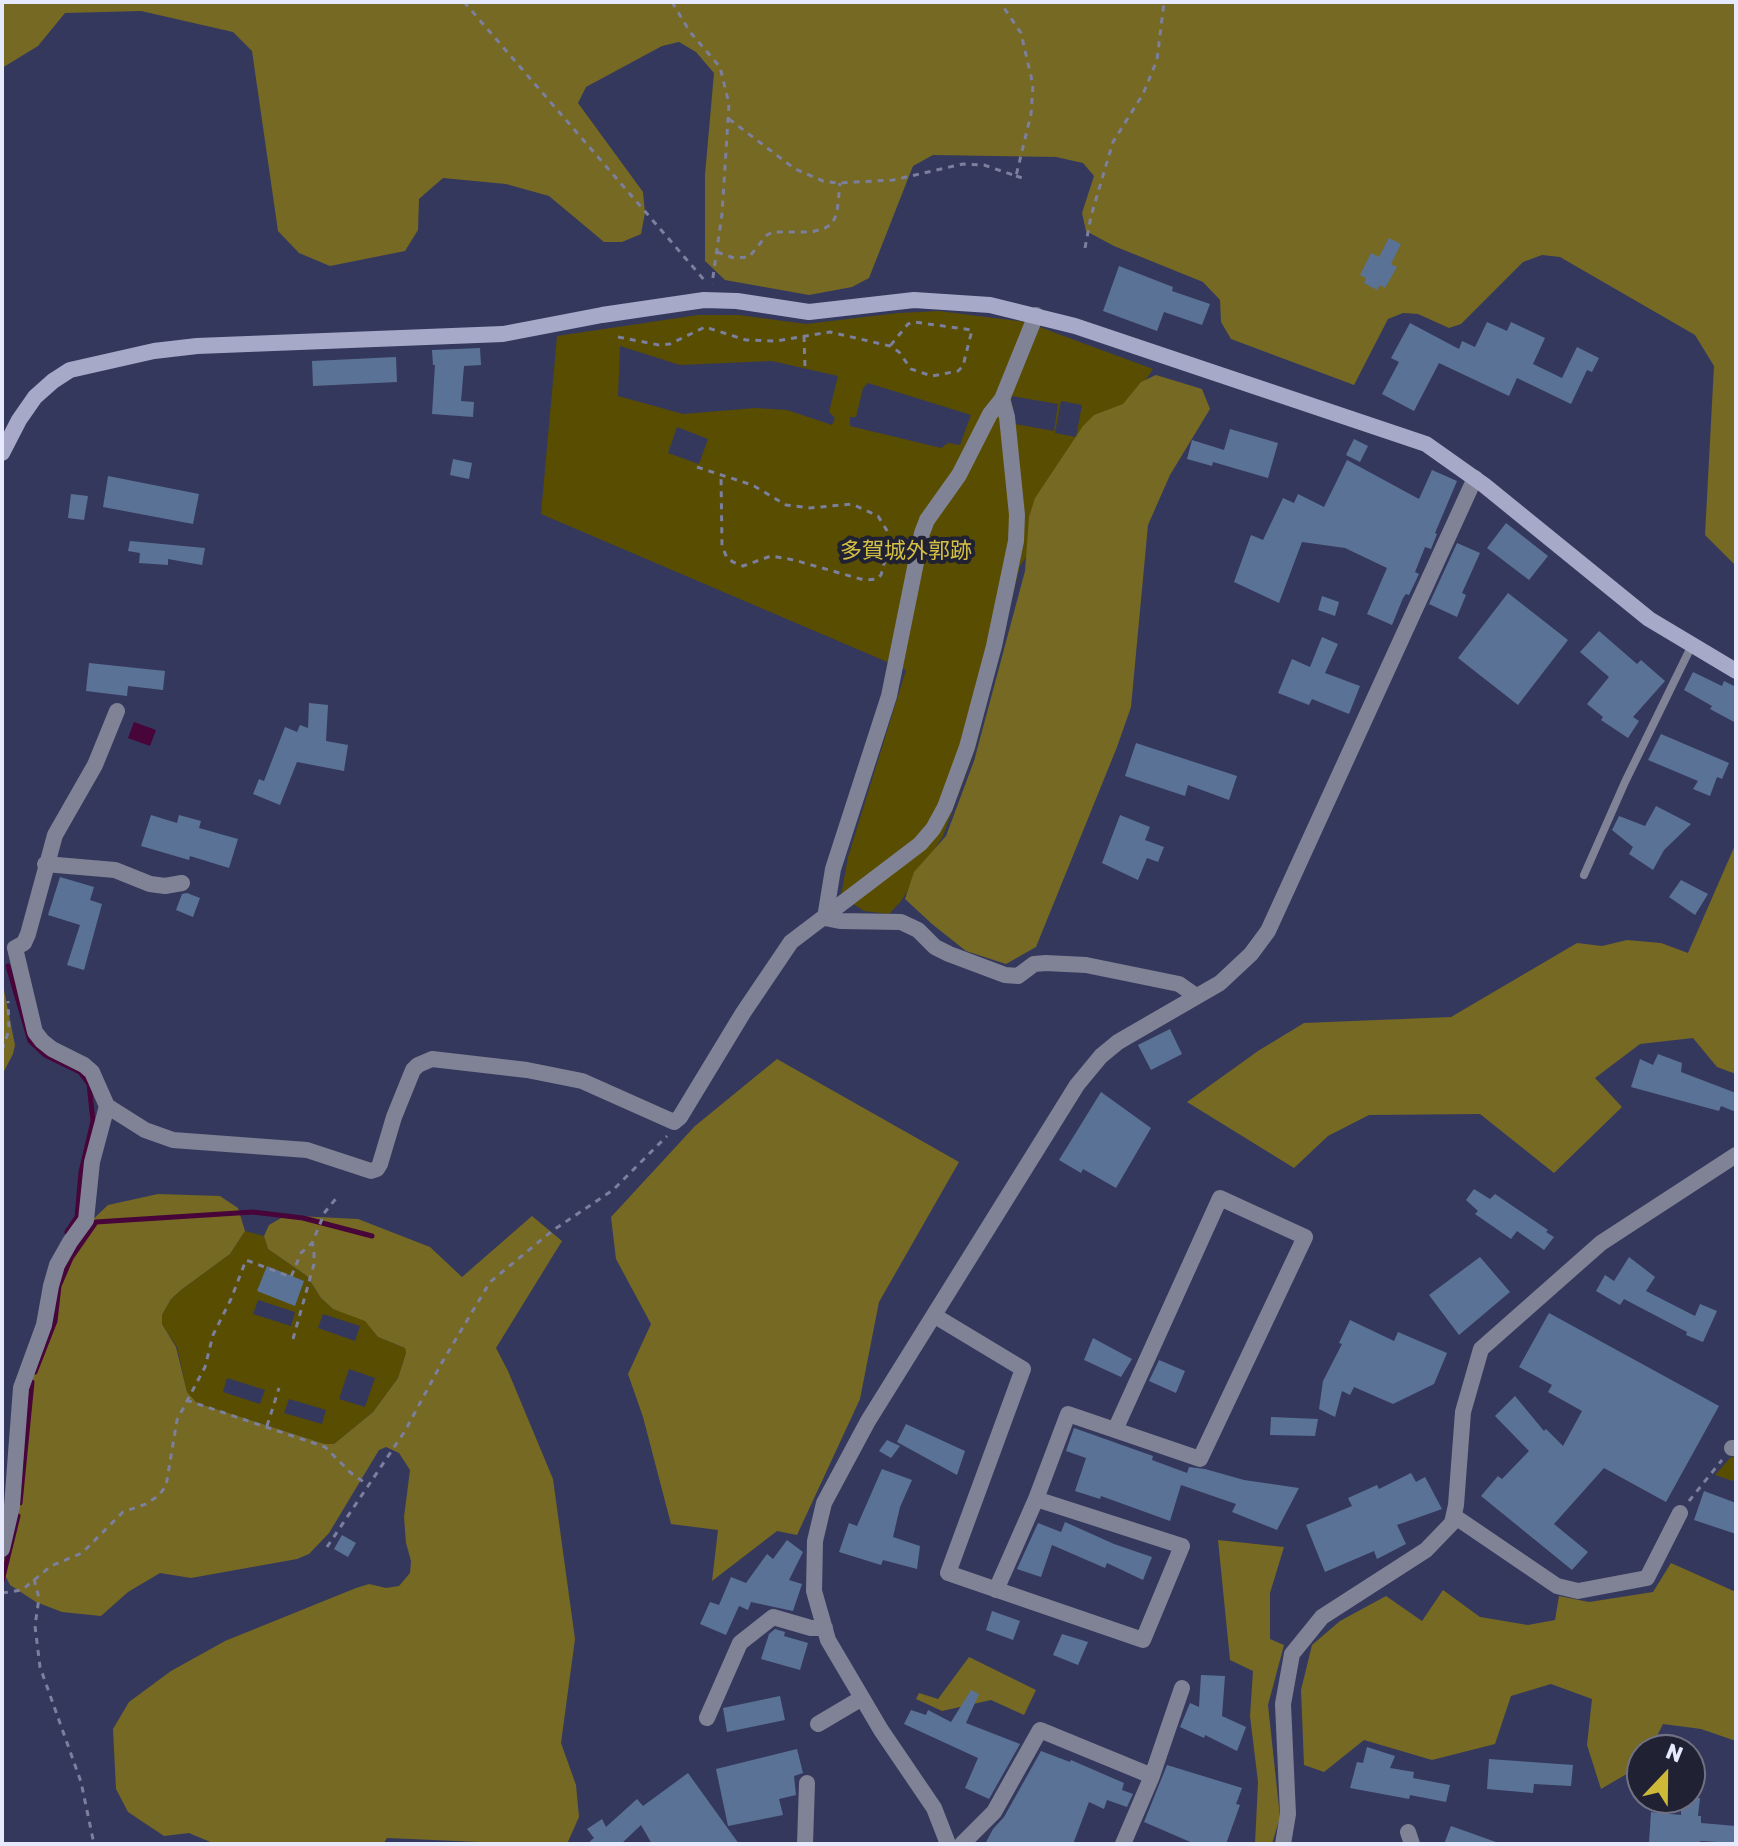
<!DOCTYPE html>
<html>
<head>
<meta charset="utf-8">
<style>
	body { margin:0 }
	#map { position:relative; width:1738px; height:1846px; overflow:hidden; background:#35385d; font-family:Rubik,sans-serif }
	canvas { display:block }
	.frame { position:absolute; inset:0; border:4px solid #e7eafd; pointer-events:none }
	.north { position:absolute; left:1626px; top:1734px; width:80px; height:80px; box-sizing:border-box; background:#202132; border:2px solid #707183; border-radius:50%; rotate:22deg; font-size:22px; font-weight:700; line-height:32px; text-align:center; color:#e7eafd }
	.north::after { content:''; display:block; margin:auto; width:28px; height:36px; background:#ceb837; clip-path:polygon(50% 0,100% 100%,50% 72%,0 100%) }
</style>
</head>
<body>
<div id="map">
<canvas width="1738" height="1846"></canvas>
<div class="frame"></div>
<div class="north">N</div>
</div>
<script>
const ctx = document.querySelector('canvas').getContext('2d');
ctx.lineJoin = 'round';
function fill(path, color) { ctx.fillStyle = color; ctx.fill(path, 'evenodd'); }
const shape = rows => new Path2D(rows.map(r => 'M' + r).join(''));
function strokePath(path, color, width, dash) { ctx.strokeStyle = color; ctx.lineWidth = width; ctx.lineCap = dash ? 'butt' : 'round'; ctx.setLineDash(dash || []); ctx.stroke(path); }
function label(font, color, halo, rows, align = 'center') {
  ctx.font = font + ' Rubik,"Noto Sans JP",sans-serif'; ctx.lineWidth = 8; ctx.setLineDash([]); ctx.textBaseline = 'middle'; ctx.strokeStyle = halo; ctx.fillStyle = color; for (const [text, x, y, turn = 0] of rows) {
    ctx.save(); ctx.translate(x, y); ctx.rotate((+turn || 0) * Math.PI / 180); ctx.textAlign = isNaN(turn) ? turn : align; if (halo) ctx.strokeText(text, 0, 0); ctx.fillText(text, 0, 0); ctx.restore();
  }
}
fill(shape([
	[939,311,1026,322,1153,369,1020,566,975,749,943,836,901,901,889,914,864,911,841,896,848,857,906,670,541,514,557,336,698,315,739,315,806,324,898,313],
	[620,346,680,365,772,361,838,376,829,412,835,418,832,425,787,410,755,408,683,414,618,396],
	[868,383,971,415,960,445,948,443,941,448,850,426,850,417,856,417,863,388],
	[1011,396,1058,404,1054,431,1015,424],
	[1061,401,1082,405,1076,437,1055,433],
	[677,427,708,439,699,464,668,453],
	[245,1231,264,1236,268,1249,307,1276,321,1298,333,1309,356,1315,366,1321,378,1337,405,1348,406,1353,398,1378,373,1412,334,1444,325,1444,197,1403,187,1392,177,1347,162,1324,162,1315,171,1299,181,1290,230,1254],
	[258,1300,295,1312,291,1326,253,1314],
	[323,1314,360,1326,355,1341,318,1328],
	[349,1369,375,1378,365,1407,339,1399],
	[227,1378,265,1390,260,1404,223,1392],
	[289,1399,326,1410,322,1424,284,1413],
	[1736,1455,1736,1482,1715,1475,1730,1458]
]), '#584d01');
fill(shape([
	[2,2,1736,2,1736,566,1705,535,1714,366,1695,335,1560,257,1542,255,1523,262,1461,324,1449,328,1418,314,1403,313,1388,319,1354,385,1231,339,1221,322,1220,300,1203,282,1114,246,1086,231,1082,213,1094,176,1083,163,1056,157,933,155,913,166,869,278,852,287,809,295,725,280,705,261,705,175,714,73,696,52,679,42,662,46,586,87,578,103,643,192,645,213,641,234,622,242,604,242,549,196,506,184,443,178,419,199,418,230,405,251,330,266,299,253,278,231,252,51,233,32,141,11,65,13,38,46,2,68],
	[1156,375,1202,389,1210,409,1170,475,1148,525,1131,707,1117,747,1036,947,1006,964,966,951,932,924,905,899,914,872,946,836,974,761,1025,571,1029,517,1035,498,1083,426,1094,415,1123,404,1141,382],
	[1736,843,1736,1074,1717,1067,1693,1038,1640,1044,1595,1078,1622,1107,1554,1173,1480,1114,1369,1115,1328,1136,1294,1168,1187,1102,1258,1051,1304,1023,1451,1017,1577,943,1602,946,1627,940,1661,943,1688,953],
	[2,980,15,1045,13,1054,2,1075],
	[777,1059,959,1162,879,1302,860,1399,797,1535,777,1531,712,1581,718,1530,671,1524,643,1417,628,1374,651,1324,616,1259,611,1217,695,1126],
	[158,1194,220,1196,238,1208,245,1231,230,1254,181,1290,171,1299,162,1315,162,1324,176,1347,187,1392,197,1403,325,1444,334,1444,373,1412,398,1378,406,1353,405,1348,378,1337,365,1321,333,1309,321,1298,307,1276,268,1249,264,1236,269,1225,281,1218,298,1216,358,1219,430,1247,462,1277,532,1216,562,1241,496,1348,508,1371,553,1479,575,1639,561,1743,576,1785,579,1817,567,1844,481,1844,480,1842,387,1838,383,1844,215,1844,189,1833,164,1836,128,1812,116,1789,113,1729,129,1702,171,1671,225,1641,356,1588,369,1584,386,1588,399,1586,410,1573,411,1561,406,1543,404,1517,410,1470,399,1453,386,1447,379,1450,329,1533,309,1554,297,1559,191,1578,160,1573,128,1592,101,1616,62,1612,36,1602,10,1585,2,1569,13,1525,24,1394,60,1274,89,1223,108,1205],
	[1218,1540,1284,1547,1270,1593,1270,1639,1284,1645,1268,1705,1280,1817,1272,1844,1255,1844,1258,1782,1250,1716,1253,1671,1230,1660],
	[1671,1563,1736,1592,1736,1741,1701,1729,1663,1724,1650,1750,1642,1750,1642,1765,1601,1789,1587,1745,1592,1699,1551,1684,1511,1696,1495,1744,1432,1760,1364,1740,1324,1772,1304,1765,1301,1690,1312,1645,1340,1621,1386,1596,1422,1621,1443,1590,1480,1617,1528,1625,1555,1620,1559,1596,1589,1602,1653,1592],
	[969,1657,1036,1690,1024,1715,991,1700,942,1711,916,1699,919,1693,938,1699]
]), '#756924');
fill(shape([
	[134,722,156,730,150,746,128,738]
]), '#470539');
strokePath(shape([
	[8,966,30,1041,45,1055,80,1072,89,1084,93,1121,81,1172,77,1217,67,1232],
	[35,1372,55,1321,59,1286,71,1258,96,1222,253,1212,303,1218,372,1236],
	[20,1503,32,1382],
	[2,1581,18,1516]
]), '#470539', 5);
fill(shape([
	[1389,238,1401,244,1391,264,1397,267,1385,288,1380,285,1377,290,1364,283,1366,278,1360,275,1371,253,1379,257],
	[1119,266,1173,287,1172,291,1210,304,1202,325,1164,312,1157,331,1103,311],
	[1487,322,1507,331,1511,322,1545,338,1533,364,1562,378,1577,347,1599,358,1592,372,1587,370,1571,404,1517,378,1509,396,1439,363,1414,411,1382,394,1399,362,1391,358,1410,323,1459,349,1462,341,1475,347],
	[480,348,481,365,464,366,461,401,474,402,473,417,432,414,435,365,433,365,432,350],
	[396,357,397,382,313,386,312,361],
	[1230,429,1278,443,1268,478,1213,462,1212,466,1187,459,1192,440,1224,450],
	[1354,439,1368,446,1360,462,1346,455],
	[453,459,472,463,469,479,450,475],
	[1347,460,1419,499,1432,470,1457,481,1435,533,1437,534,1431,549,1425,547,1415,572,1419,574,1409,595,1406,594,1403,598,1392,625,1367,614,1387,568,1345,548,1302,542,1279,603,1234,582,1251,535,1263,540,1283,498,1294,503,1298,494,1324,507],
	[108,476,199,494,193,524,103,507],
	[71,494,88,496,84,520,68,518],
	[1506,523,1548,556,1529,580,1487,548],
	[130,541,205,548,202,565,168,559,168,565,139,563,140,553,128,551],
	[1457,543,1480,553,1462,593,1466,595,1457,617,1429,604],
	[1508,593,1568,640,1518,705,1458,658],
	[1322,596,1339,602,1335,616,1318,610],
	[1599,631,1637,664,1641,660,1665,681,1633,717,1639,721,1628,738,1601,720,1603,717,1587,704,1609,677,1580,652],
	[1322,637,1338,644,1325,673,1360,686,1349,714,1312,699,1309,705,1278,693,1292,659,1310,667],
	[89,663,165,671,163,690,128,686,127,696,86,691],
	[1693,672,1722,686,1724,681,1736,687,1736,723,1710,709,1712,706,1684,690],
	[309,703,328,705,326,741,348,745,344,771,297,762,280,805,253,794,259,779,264,781,285,727,297,732,300,725,308,728],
	[1661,734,1729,763,1722,779,1717,777,1710,796,1693,789,1698,781,1648,760],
	[1136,743,1237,776,1229,800,1188,785,1185,796,1125,776],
	[1656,806,1691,824,1664,850,1653,870,1629,854,1633,847,1612,830,1619,816,1645,826],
	[151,815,177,823,179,815,201,821,199,828,238,839,229,868,190,856,189,860,141,846],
	[1120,815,1150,827,1145,840,1164,847,1158,862,1147,858,1138,880,1102,863],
	[60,877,94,887,90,900,102,904,84,970,67,965,80,925,48,915],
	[1681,880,1708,894,1695,915,1669,897],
	[187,893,200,898,193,917,176,910,182,894],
	[1170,1029,1182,1054,1151,1070,1138,1045],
	[1658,1054,1682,1063,1681,1072,1736,1093,1736,1112,1721,1106,1719,1111,1631,1087,1640,1059,1653,1065],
	[1101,1092,1151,1128,1116,1188,1083,1169,1081,1173,1059,1160],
	[1474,1189,1490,1199,1495,1194,1548,1230,1546,1232,1554,1237,1544,1250,1517,1231,1511,1239,1475,1214,1478,1211,1466,1200],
	[1480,1257,1510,1292,1459,1335,1429,1295],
	[1629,1257,1655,1277,1646,1291,1695,1316,1700,1304,1717,1311,1703,1342,1686,1335,1687,1332,1624,1299,1620,1305,1596,1291,1605,1275,1614,1281],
	[267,1266,304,1281,295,1306,257,1291],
	[1549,1313,1719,1406,1666,1502,1604,1468,1554,1524,1588,1552,1572,1570,1481,1496,1498,1476,1502,1479,1529,1451,1495,1416,1515,1396,1544,1431,1546,1429,1563,1446,1582,1411,1548,1392,1552,1385,1519,1367],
	[1350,1320,1394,1341,1398,1332,1447,1353,1434,1384,1393,1404,1354,1387,1350,1395,1342,1391,1335,1417,1319,1409,1323,1381,1342,1344,1339,1343],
	[1093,1338,1132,1359,1121,1377,1084,1360],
	[1159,1360,1185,1371,1176,1393,1149,1381],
	[1271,1417,1318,1419,1315,1436,1270,1435],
	[906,1424,965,1451,957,1475,897,1442],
	[1074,1428,1153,1456,1152,1460,1187,1473,1189,1467,1205,1469,1244,1480,1299,1488,1277,1530,1232,1512,1236,1504,1181,1485,1170,1521,1101,1496,1100,1499,1075,1491,1086,1458,1066,1451],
	[887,1440,900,1446,891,1458,879,1451],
	[882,1469,912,1480,900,1507,893,1537,920,1546,917,1569,883,1560,881,1565,839,1552,849,1523,857,1526],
	[1411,1473,1416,1482,1425,1477,1442,1509,1397,1525,1406,1544,1377,1559,1374,1551,1325,1572,1306,1525,1352,1506,1348,1498,1377,1485,1379,1489],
	[1704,1491,1736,1503,1736,1534,1694,1520],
	[1065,1522,1114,1544,1152,1557,1143,1580,1107,1563,1105,1568,1052,1545,1041,1577,1017,1569,1038,1523,1061,1532],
	[342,1535,356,1543,348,1557,334,1549],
	[787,1540,803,1552,789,1580,802,1584,793,1611,751,1602,748,1610,739,1606,726,1635,700,1624,710,1602,719,1605,731,1577,746,1583,767,1554,773,1559],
	[992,1611,1020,1621,1013,1640,986,1630],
	[775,1629,785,1632,784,1636,808,1643,800,1670,761,1659,769,1634],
	[1062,1634,1088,1642,1078,1665,1053,1655],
	[1201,1675,1225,1676,1222,1716,1246,1727,1237,1751,1205,1735,1204,1738,1180,1727,1190,1703,1199,1707],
	[971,1690,979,1694,966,1723,1020,1744,989,1799,965,1788,978,1758,904,1724,911,1710,926,1715,928,1710,951,1722],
	[780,1696,785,1720,727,1732,723,1708],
	[1367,1747,1395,1756,1390,1768,1414,1772,1413,1778,1450,1785,1446,1802,1410,1795,1409,1799,1350,1788,1357,1762,1363,1763],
	[797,1749,803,1773,794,1776,796,1795,779,1799,783,1815,728,1826,716,1769],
	[1041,1751,1070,1762,1071,1760,1124,1783,1122,1790,1133,1794,1127,1807,1107,1800,1104,1809,1089,1802,1073,1844,985,1844,993,1829,1004,1817],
	[1489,1759,1573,1765,1571,1786,1534,1784,1533,1793,1487,1789],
	[1167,1765,1242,1788,1236,1804,1240,1805,1226,1844,1195,1844,1144,1822],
	[688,1773,739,1844,652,1844,641,1825,621,1844,587,1844,594,1838,587,1829,602,1819,606,1827,637,1799,643,1806],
	[1681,1798,1700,1798,1698,1816,1701,1816,1701,1823,1736,1826,1736,1843,1700,1841,1700,1843,1649,1843,1651,1812,1681,1815],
	[1451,1826,1496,1842,1496,1844,1444,1844]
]), '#5b7297');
strokePath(shape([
	[464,2,706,282],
	[672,2,690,32,720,67,729,104,722,214,712,284],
	[729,119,795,169,823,181,837,183,893,180,963,164,984,165,1016,176,1031,114,1033,85,1021,33,1000,2],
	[1016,176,1026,179],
	[1085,248,1091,216,1113,142,1143,94,1157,60,1164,2],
	[717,252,734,258,749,257,767,235,773,232,812,232,825,228,832,224,837,213,840,183],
	[804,336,805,367],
	[618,337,659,345,670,344,705,327,746,340,776,341,830,332,890,346,899,352,911,369,932,376,958,371,963,366,972,330,914,322,908,324,890,346],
	[697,467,746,483,754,486,786,505,810,508,852,504,878,516,889,534,890,542,881,575,877,579,864,580,794,560,771,556,743,566,733,562,727,558,722,546,721,475],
	[2,1050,9,1030,8,1001],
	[293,1339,314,1264,314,1247,312,1243],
	[186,1400,325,1447,351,1473,368,1485],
	[267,1426,279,1388],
	[1689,1501,1722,1460],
	[327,1547,405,1431,441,1364,490,1282,552,1231,613,1190,667,1136],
	[34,1579,39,1598,35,1626,40,1667,81,1782,94,1844],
	[2,1593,22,1590,51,1566,82,1553,123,1512,146,1504,158,1496,166,1486,177,1420,205,1367,213,1335,231,1299,246,1260,291,1277,301,1253,312,1243,325,1212,338,1196]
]), '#7c7f9d', 3, [6, 6]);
strokePath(shape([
	[1584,875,1625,782,1692,645]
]), '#808396', 8);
strokePath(shape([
	[45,864,115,870,150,884,165,886,182,883],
	[825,918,833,869,889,696,922,533,927,520,959,475,990,414,1002,399,1036,315],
	[825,918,840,921,901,922,918,930,935,947,949,954,1005,975,1018,976,1034,964,1046,963,1086,965,1179,984,1196,996],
	[107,1106,145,1130,173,1140,307,1150,371,1171,377,1169,380,1164,394,1117,413,1070,418,1065,432,1059,527,1070,582,1081,674,1122,680,1117,743,1013,791,942,920,844,933,829,945,807,967,747,994,646,1016,541,1017,515,1007,417,1002,399],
	[935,1316,1023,1369,948,1573,1143,1640,1182,1546,1036,1499],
	[1732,1448,1736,1448],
	[1454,1516,1557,1586,1578,1591,1647,1578,1680,1513],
	[2,1549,12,1506,21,1388,44,1325,51,1286,57,1265,70,1242,86,1220,92,1162,107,1106,92,1072,84,1065,52,1049,42,1041,35,1032,15,948,24,943,28,934,55,835,95,765,117,711],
	[996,1590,1036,1499,1068,1414,1115,1430,1200,1459,1305,1237,1220,1198,1115,1430],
	[707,1718,740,1643,773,1617,811,1628,825,1628],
	[818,1724,862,1698],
	[1408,1832,1412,1844],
	[805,1844,807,1783],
	[948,1844,934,1808,881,1730,828,1640,814,1591,815,1541,824,1503,868,1421,1077,1085,1101,1056,1118,1042,1220,983,1251,954,1268,931,1475,478],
	[962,1844,994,1812,1040,1730,1152,1776],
	[1123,1844,1152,1776,1182,1688],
	[1283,1844,1288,1814,1283,1704,1292,1654,1322,1617,1426,1550,1452,1523,1456,1505,1463,1412,1481,1349,1601,1243,1736,1155]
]), '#808396', 16);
strokePath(shape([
	[2,453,19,420,35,397,53,381,70,370,154,351,197,346,503,334,602,315,704,300,737,301,809,312,914,300,990,305,1075,326,1426,444,1484,485,1649,619,1736,671]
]), '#a6aac8', 16);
label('22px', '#d5c044', '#202132', [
	["多賀城外郭跡",906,552]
]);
</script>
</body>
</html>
